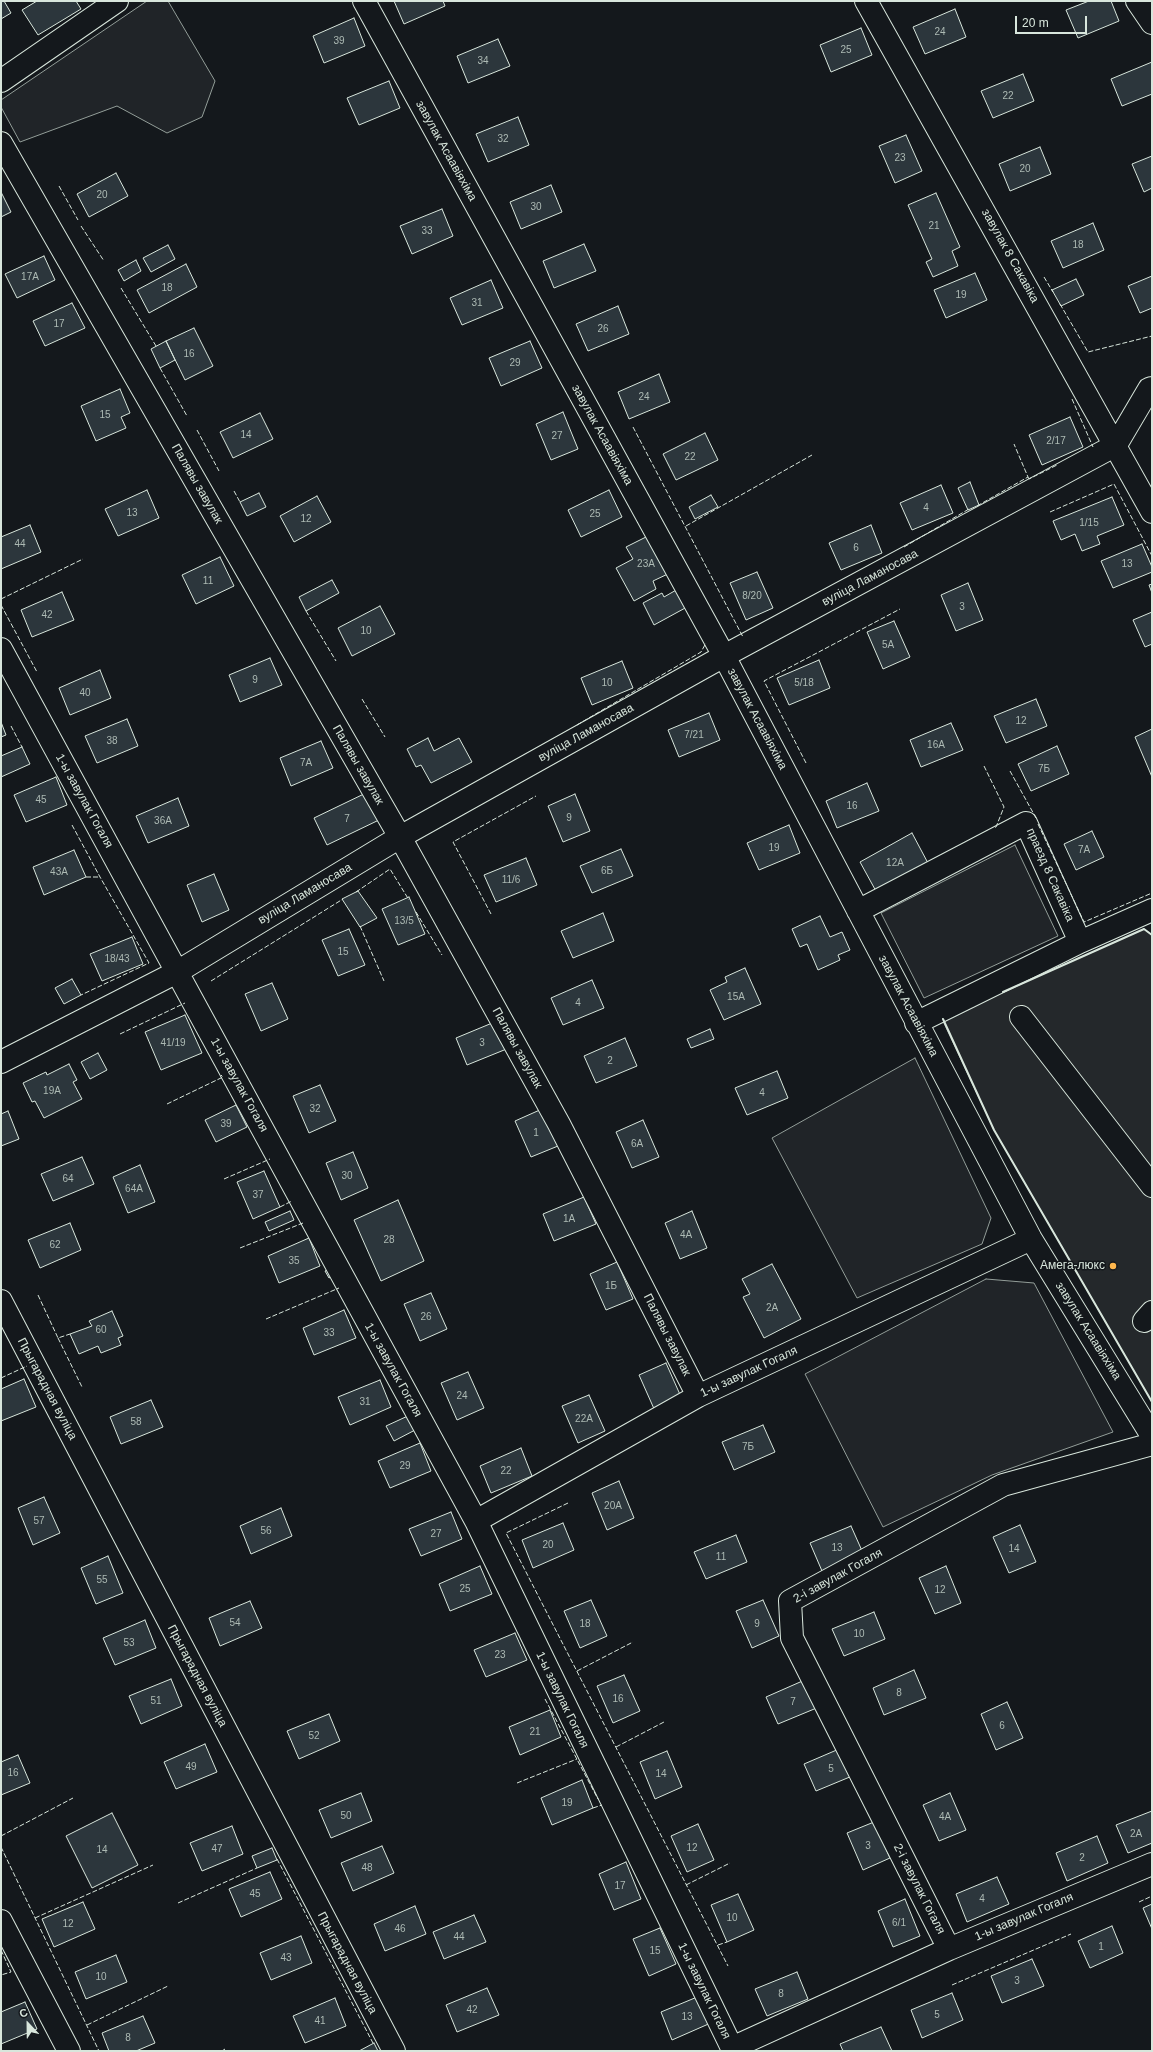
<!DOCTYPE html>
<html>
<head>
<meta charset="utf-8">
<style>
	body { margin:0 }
	#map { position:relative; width:1153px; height:2052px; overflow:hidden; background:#14181c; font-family:Arial,sans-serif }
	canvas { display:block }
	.frame { position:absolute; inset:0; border:2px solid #d8e6dc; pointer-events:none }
	.north { position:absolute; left:8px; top:2004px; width:40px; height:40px; -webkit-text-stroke:3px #14181c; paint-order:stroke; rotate:338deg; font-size:11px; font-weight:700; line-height:16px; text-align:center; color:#d8e6dc }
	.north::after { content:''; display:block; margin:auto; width:14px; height:18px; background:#d8e6dc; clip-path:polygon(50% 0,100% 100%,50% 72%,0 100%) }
	.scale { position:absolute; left:1015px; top:16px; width:72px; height:18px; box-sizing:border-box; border:2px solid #d8e6dc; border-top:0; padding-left:5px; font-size:12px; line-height:14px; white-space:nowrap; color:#d8e6dc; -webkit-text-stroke:3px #14181c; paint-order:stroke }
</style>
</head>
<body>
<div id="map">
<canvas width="1153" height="2052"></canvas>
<div class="frame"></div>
<div class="north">С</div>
<div class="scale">20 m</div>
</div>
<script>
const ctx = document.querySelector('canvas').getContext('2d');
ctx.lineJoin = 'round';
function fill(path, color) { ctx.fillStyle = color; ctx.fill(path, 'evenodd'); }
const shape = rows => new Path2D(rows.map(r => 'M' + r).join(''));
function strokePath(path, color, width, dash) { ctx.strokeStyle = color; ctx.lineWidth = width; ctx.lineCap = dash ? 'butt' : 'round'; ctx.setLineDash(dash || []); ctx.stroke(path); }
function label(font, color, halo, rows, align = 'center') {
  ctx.font = font + ' Arial,sans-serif'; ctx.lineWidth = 3; ctx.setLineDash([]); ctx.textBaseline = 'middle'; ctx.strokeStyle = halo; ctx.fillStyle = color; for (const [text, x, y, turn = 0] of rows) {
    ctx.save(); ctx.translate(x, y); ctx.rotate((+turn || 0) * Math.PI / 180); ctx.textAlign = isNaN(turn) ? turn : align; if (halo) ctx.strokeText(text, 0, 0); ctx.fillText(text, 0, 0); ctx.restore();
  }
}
const green = shape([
	[147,1,168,1,215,81,202,117,167,133,117,106,20,142,1,107,1,100,147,1],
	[1015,845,1058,936,924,998,881,913,1015,845],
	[915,1058,991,1218,982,1244,857,1298,772,1138,915,1058],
	[986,1279,1034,1283,1113,1432,992,1475,883,1527,805,1374,986,1279]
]);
fill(green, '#202428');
strokePath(green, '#939e99', 1);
const parking = shape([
	[1144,929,1152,935,1152,1402,994,1130,942,1019,1144,929]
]);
fill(parking, '#24282b');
strokePath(parking, '#939e99', 1);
const building = shape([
	[1,1,4,1,11,13,1,19,1,1],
	[37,1,76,1,81,9,38,35,22,10,37,1],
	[394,1,443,1,445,6,404,24,394,1],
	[1089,1,1111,1,1119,21,1078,38,1066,10,1089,1],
	[955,9,966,37,925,54,913,27,955,9],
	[354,18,365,46,324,63,313,36,354,18],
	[861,28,872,55,831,72,820,45,861,28],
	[498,39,510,66,468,83,457,56,498,39],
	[1152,62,1152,94,1122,106,1111,79,1152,62],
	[1023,74,1034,101,993,118,981,91,1023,74],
	[389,81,400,108,359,125,347,98,389,81],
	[518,117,529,145,488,162,476,134,518,117],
	[906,135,922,171,895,183,879,146,906,135],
	[1040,147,1051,174,1010,191,999,164,1040,147],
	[1152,156,1152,188,1144,192,1132,164,1152,156],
	[116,173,128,196,89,217,77,194,116,173],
	[551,185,562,212,521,229,510,202,551,185],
	[1,192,11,212,1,217,1,192],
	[936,193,960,247,952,251,958,266,933,277,926,262,932,259,908,205,936,193],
	[442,209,453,236,412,254,400,226,442,209],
	[1093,223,1104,250,1063,268,1051,241,1093,223],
	[584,244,596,271,554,288,543,261,584,244],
	[168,245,175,259,151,272,143,258,168,245],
	[44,256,55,280,17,298,5,274,44,256],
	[136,260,141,271,124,281,118,270,136,260],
	[186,264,197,287,149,313,137,290,186,264],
	[975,273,987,300,946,318,934,290,975,273],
	[1152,276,1152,308,1140,313,1128,286,1152,276],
	[1076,279,1084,295,1061,306,1052,290,1076,279],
	[491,280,503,308,462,325,450,298,491,280],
	[72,303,85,328,45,346,33,321,72,303],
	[618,306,629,334,588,351,576,324,618,306],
	[194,328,213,366,185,380,166,341,194,328],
	[166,341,175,360,160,368,151,349,166,341],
	[530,341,542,368,501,386,489,358,530,341],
	[659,374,670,402,629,419,618,392,659,374],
	[120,389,130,413,121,417,126,428,96,441,81,406,120,389],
	[563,412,578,449,551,460,536,424,563,412],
	[260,413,273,439,233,458,220,432,260,413],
	[1070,417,1083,447,1042,465,1029,435,1070,417],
	[705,433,718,460,676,480,663,454,705,433],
	[970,482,979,505,968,510,958,488,970,482],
	[941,485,953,513,912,530,900,503,941,485],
	[147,490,159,518,118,536,105,509,147,490],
	[609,490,622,517,581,537,568,510,609,490],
	[259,493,266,507,247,516,240,502,259,493],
	[711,495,718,507,695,519,689,507,711,495],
	[317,496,331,522,294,542,280,516,317,496],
	[1112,497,1124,525,1097,536,1100,544,1082,551,1075,534,1061,540,1053,521,1112,497],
	[30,525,41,552,1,569,1,537,30,525],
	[871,525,882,553,841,570,829,543,871,525],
	[652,534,672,572,653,581,656,589,634,601,616,568,633,559,626,547,652,534],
	[1142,544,1152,567,1152,572,1113,588,1101,561,1142,544],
	[220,557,234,586,196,604,182,575,220,557],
	[757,572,773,608,746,620,730,583,757,572],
	[332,580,339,593,306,611,299,597,332,580],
	[968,583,983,620,956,631,941,595,968,583],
	[1152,584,1152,593,1149,585,1152,584],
	[678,589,687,607,654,625,643,603,662,593,664,597,678,589],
	[62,592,74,620,32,637,21,610,62,592],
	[380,606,395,634,352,656,338,628,380,606],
	[1152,612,1152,644,1145,647,1133,620,1152,612],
	[894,621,910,657,883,669,867,632,894,621],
	[270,658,282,685,240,702,229,675,270,658],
	[819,660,830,688,789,705,777,678,819,660],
	[622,661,633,688,592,705,581,678,622,661],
	[100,670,111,698,70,715,59,688,100,670],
	[1036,699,1047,726,1006,743,994,716,1036,699],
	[709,713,720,740,679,757,668,730,709,713],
	[127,719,138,746,97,763,85,736,127,719],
	[1,722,6,735,1,737,1,722],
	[951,723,963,750,921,767,910,740,951,723],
	[1152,729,1152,777,1135,737,1152,729],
	[428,738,434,751,459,738,472,762,431,783,421,765,416,767,407,749,428,738],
	[321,741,333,768,291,786,280,758,321,741],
	[1057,746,1069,774,1031,791,1018,764,1057,746],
	[22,747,30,764,1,777,1,756,22,747],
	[56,777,67,805,26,822,14,795,56,777],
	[867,783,879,811,837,828,826,801,867,783],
	[368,792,381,819,327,845,314,818,368,792],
	[575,794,590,831,563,842,548,806,575,794],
	[178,798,189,826,148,843,136,816,178,798],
	[789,825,800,853,759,870,747,843,789,825],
	[1092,831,1104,857,1076,870,1064,844,1092,831],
	[912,833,929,865,877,893,860,862,912,833],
	[621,849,633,876,592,893,580,866,621,849],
	[74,850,86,877,44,895,33,867,74,850],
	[526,858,537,885,496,902,484,875,526,858],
	[214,874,229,910,202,922,187,885,214,874],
	[358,891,377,918,360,927,342,899,358,891],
	[409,897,425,934,398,945,382,909,409,897],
	[603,913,614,941,573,958,561,931,603,913],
	[820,916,830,937,842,932,850,950,838,955,840,960,818,970,807,944,800,947,792,929,820,916],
	[349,929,365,965,338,976,322,940,349,929],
	[132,937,143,964,102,981,90,954,132,937],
	[745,968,761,1004,724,1020,710,990,727,982,725,977,745,968],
	[72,979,81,995,64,1004,55,988,72,979],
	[592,980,604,1008,563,1025,551,998,592,980],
	[272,983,288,1019,261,1031,245,994,272,983],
	[185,1015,202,1053,161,1070,145,1032,185,1015],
	[497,1021,509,1048,467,1065,456,1038,497,1021],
	[710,1029,714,1039,691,1048,687,1039,710,1029],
	[625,1038,637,1066,596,1083,584,1056,625,1038],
	[98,1053,107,1070,90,1079,81,1062,98,1053],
	[69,1064,77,1080,73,1082,82,1099,44,1118,35,1101,32,1102,23,1083,46,1072,47,1075,69,1064],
	[777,1071,788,1098,747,1115,735,1088,777,1071],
	[320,1085,336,1121,309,1133,293,1096,320,1085],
	[236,1105,247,1127,216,1142,205,1120,236,1105],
	[542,1109,558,1146,531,1157,515,1121,542,1109],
	[8,1111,19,1139,1,1146,1,1114,8,1111],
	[643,1120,659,1157,632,1168,616,1132,643,1120],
	[353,1152,368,1188,341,1200,326,1163,353,1152],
	[82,1157,94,1184,53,1201,41,1174,82,1157],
	[140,1165,155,1202,128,1213,113,1177,140,1165],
	[264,1171,280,1207,253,1219,237,1182,264,1171],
	[584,1197,596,1224,554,1241,543,1214,584,1197],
	[398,1200,424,1261,381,1281,354,1220,398,1200],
	[290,1211,294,1220,269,1231,265,1222,290,1211],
	[692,1211,707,1248,680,1259,665,1223,692,1211],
	[70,1223,81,1250,40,1268,28,1240,70,1223],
	[309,1238,320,1266,279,1283,268,1256,309,1238],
	[617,1262,633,1299,606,1310,590,1274,617,1262],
	[772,1264,801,1319,764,1338,743,1297,750,1294,742,1279,772,1264],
	[331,1268,334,1275,329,1278,325,1271,331,1268],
	[431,1293,447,1329,420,1341,404,1304,431,1293],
	[344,1310,356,1338,314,1355,303,1328,344,1310],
	[112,1311,123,1336,118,1338,121,1345,101,1353,98,1346,79,1354,70,1334,92,1326,89,1321,112,1311],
	[666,1363,682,1399,655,1411,639,1375,666,1363],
	[468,1372,484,1408,457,1420,441,1383,468,1372],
	[24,1379,36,1407,1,1421,1,1389,24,1379],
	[380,1380,391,1407,350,1425,338,1397,380,1380],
	[589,1395,605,1431,578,1443,562,1406,589,1395],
	[151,1400,163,1427,121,1444,110,1417,151,1400],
	[410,1415,417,1429,394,1441,386,1426,410,1415],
	[763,1425,775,1452,734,1470,722,1442,763,1425],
	[420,1443,431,1471,390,1488,378,1461,420,1443],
	[521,1448,532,1476,491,1493,480,1466,521,1448],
	[619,1481,634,1518,607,1530,592,1493,619,1481],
	[44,1497,60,1533,33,1545,18,1508,44,1497],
	[281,1508,292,1536,251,1554,240,1526,281,1508],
	[451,1512,462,1539,421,1556,409,1529,451,1512],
	[563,1523,574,1550,533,1568,522,1540,563,1523],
	[1020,1525,1036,1562,1009,1573,993,1537,1020,1525],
	[851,1526,863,1553,822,1571,810,1543,851,1526],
	[736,1535,747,1562,706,1579,694,1552,736,1535],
	[108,1556,123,1593,96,1604,81,1568,108,1556],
	[480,1566,492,1594,450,1611,439,1584,480,1566],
	[946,1566,961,1603,935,1614,919,1578,946,1566],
	[591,1600,607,1636,580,1648,564,1611,591,1600],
	[763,1600,779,1636,752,1648,736,1611,763,1600],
	[250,1601,262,1628,220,1646,209,1618,250,1601],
	[874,1612,885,1639,844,1656,832,1629,874,1612],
	[145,1620,156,1648,115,1665,103,1638,145,1620],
	[515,1633,527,1660,486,1677,474,1650,515,1633],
	[914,1670,926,1698,884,1715,873,1688,914,1670],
	[624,1675,640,1711,613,1723,597,1686,624,1675],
	[171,1679,182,1706,141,1724,129,1696,171,1679],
	[807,1679,819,1707,778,1724,766,1697,807,1679],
	[1007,1702,1023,1738,996,1750,981,1714,1007,1702],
	[550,1710,561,1737,520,1755,509,1727,550,1710],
	[329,1714,340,1741,299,1759,287,1731,329,1714],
	[205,1744,217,1772,176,1789,164,1762,205,1744],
	[846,1746,857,1774,816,1791,804,1764,846,1746],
	[667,1751,682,1787,655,1799,640,1762,667,1751],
	[18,1755,30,1783,1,1795,1,1762,18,1755],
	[582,1780,593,1808,552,1825,541,1798,582,1780],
	[361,1793,372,1821,331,1838,319,1810,361,1793],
	[950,1793,966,1830,939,1841,923,1805,950,1793],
	[1152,1811,1152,1843,1128,1853,1116,1825,1152,1811],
	[112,1813,138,1865,92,1888,66,1836,112,1813],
	[874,1822,890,1858,863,1870,847,1833,874,1822],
	[698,1824,714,1860,687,1872,671,1836,698,1824],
	[232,1826,243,1854,202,1871,190,1843,232,1826],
	[1097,1836,1108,1863,1067,1881,1056,1853,1097,1836],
	[382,1846,394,1873,353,1891,341,1863,382,1846],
	[272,1848,277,1860,257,1868,252,1856,272,1848],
	[626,1862,641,1899,614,1910,599,1874,626,1862],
	[270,1872,282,1899,241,1917,229,1889,270,1872],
	[997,1877,1009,1904,967,1922,956,1894,997,1877],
	[738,1894,754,1930,727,1942,711,1905,738,1894],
	[905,1899,920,1936,893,1947,878,1911,905,1899],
	[83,1902,95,1929,54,1947,42,1919,83,1902],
	[1152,1904,1152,1929,1143,1908,1152,1904],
	[415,1906,426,1934,385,1951,374,1924,415,1906],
	[474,1915,486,1942,444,1959,433,1932,474,1915],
	[1112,1926,1123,1953,1090,1968,1078,1941,1112,1926],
	[660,1928,676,1964,649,1976,633,1939,660,1928],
	[301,1936,312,1963,271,1980,260,1953,301,1936],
	[116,1955,127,1982,86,1999,75,1972,116,1955],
	[1032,1959,1044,1986,1002,2003,991,1976,1032,1959],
	[797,1972,808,1999,767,2016,755,1989,797,1972],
	[487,1988,499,2015,457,2032,446,2005,487,1988],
	[952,1993,963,2020,922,2038,911,2010,952,1993],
	[702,1995,713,2022,672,2040,661,2012,702,1995],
	[335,1998,346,2026,305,2043,293,2016,335,1998],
	[25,2002,37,2029,1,2044,1,2012,25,2002],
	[143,2016,155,2043,136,2051,109,2051,102,2033,143,2016],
	[881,2027,892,2051,843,2051,840,2044,881,2027],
	[374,2043,378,2051,359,2051,374,2043]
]);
fill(building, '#2c363c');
strokePath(building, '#d8e6dc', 1);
const minor = shape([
	[364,1,724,656,1031,1239,1152,1436],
	[866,1,1152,512],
	[1137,1,1152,23],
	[1,81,117,1],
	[1,143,400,837,559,1124,698,1396],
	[1,649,476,1521,732,2048,949,1949,1152,1864],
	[858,911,1026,823,1080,942,1152,910],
	[1021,1017,1152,1186],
	[916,1023,1080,942],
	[1,1062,177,972,400,837,724,656,1116,445,1149,389,1152,388],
	[1,1301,394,2051],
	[1144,1321,1152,1312],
	[476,1521,698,1396,1031,1239],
	[1,1921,69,2051],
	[949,1949,792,1638,790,1601,1003,1485,1152,1444]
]);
strokePath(minor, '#d8e6dc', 24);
strokePath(minor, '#14181c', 22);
strokePath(shape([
	[59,186,78,220],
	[81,226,104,261],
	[1044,277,1053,292],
	[121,288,156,346],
	[1060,304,1088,352,1152,336],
	[160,368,187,416],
	[1072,399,1093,447],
	[633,427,743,637],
	[197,430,219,471],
	[1028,477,1029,479,1057,465],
	[234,491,240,502],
	[977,506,1028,477,1014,444],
	[1050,512,1114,484,1152,556],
	[686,526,812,455],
	[904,547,969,509],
	[1,599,83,559],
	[1,605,37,672],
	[306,611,336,661],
	[362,699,385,737],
	[577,725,701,652,706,643],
	[11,726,22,747],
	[806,763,764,681,900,609],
	[984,766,1004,807,996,827,994,828],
	[1010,771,1036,818],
	[1038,824,1084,922,1152,893],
	[72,825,100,877,149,963,81,995],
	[86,877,100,877],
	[356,892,390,869,409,900],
	[416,912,442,955],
	[491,914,453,842,536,796],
	[360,926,384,981],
	[211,981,343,899],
	[120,1034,185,1003],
	[167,1104,223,1077,221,1075],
	[224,1179,270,1159],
	[280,1207,292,1201],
	[240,1248,303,1223],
	[38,1295,58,1338,70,1334],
	[266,1319,339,1288],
	[58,1338,82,1387],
	[1,1378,27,1366],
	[568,1503,506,1533,728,1966],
	[577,1671,633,1642],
	[545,1699,598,1799],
	[616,1747,664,1722],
	[517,1783,577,1759],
	[593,1808,602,1805],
	[1,1836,73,1798],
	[1,1847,99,2051],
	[277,1859,374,2045],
	[686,1885,730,1863],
	[1139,1902,1152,1896],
	[178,1903,257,1868],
	[35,1918,153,1865],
	[718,1945,727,1942],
	[1,1950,11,1972,1,1975],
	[952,1985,1071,1934],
	[87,2025,168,1986],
	[222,2051,225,2049]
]), '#d8e6dc', 1, [5, 2]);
strokePath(shape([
	[1003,992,1144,929,1152,935],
	[943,1019,994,1130,1152,1402]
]), '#d8e6dc', 2);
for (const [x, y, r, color] of [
	[1113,1266,4,"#ffb74d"]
]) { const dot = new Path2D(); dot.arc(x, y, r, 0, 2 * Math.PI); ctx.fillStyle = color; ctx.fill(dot); strokePath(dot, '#14181c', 1.5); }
label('10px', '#adbab4', null, [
	["24",940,32],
	["39",339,41],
	["25",846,50],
	["34",483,61],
	["22",1008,96],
	["32",503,139],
	["23",900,158],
	["20",1025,169],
	["20",102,195],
	["30",536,207],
	["21",934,226],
	["33",427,231],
	["18",1078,245],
	["17А",30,277],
	["18",167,288],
	["19",961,295],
	["31",477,303],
	["17",59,324],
	["26",603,329],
	["16",189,354],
	["29",515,363],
	["24",644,397],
	["15",105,415],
	["14",246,435],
	["27",557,436],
	["2/17",1056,441],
	["22",690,457],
	["4",926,508],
	["13",132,513],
	["25",595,514],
	["12",306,519],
	["1/15",1089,523],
	["44",20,544],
	["6",856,548],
	["23А",646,564],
	["13",1127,564],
	["11",208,581],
	["8/20",752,596],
	["3",962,607],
	["42",47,615],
	["10",366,631],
	["5А",888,645],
	["9",255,680],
	["10",607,683],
	["5/18",804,683],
	["40",85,693],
	["12",1021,721],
	["7/21",694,735],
	["38",112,741],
	["16А",936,745],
	["7А",306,763],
	["7Б",1044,769],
	["45",41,800],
	["16",852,806],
	["9",569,818],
	["7",347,819],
	["36А",163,821],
	["19",774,848],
	["7А",1084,850],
	["12А",895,863],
	["6Б",607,871],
	["43А",59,872],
	["11/6",511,880],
	["13/5",404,921],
	["15",343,952],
	["18/43",117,959],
	["15А",736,997],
	["4",578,1003],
	["41/19",173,1043],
	["3",482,1043],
	["2",610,1061],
	["19А",52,1091],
	["4",762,1093],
	["32",315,1109],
	["39",226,1124],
	["1",536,1133],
	["6А",637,1144],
	["30",347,1176],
	["64",68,1179],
	["64А",134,1189],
	["37",258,1195],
	["1А",569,1219],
	["4А",686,1235],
	["28",389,1240],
	["62",55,1245],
	["35",294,1261],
	["1Б",611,1286],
	["2А",772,1308],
	["26",426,1317],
	["60",101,1330],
	["33",329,1333],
	["24",462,1396],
	["31",365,1402],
	["22А",584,1419],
	["58",136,1422],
	["7Б",748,1447],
	["29",405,1466],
	["22",506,1471],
	["20А",613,1506],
	["57",39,1521],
	["56",266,1531],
	["27",436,1534],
	["20",548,1545],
	["13",837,1548],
	["14",1014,1549],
	["11",721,1557],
	["55",102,1580],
	["25",465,1589],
	["12",940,1590],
	["54",235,1623],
	["18",585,1624],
	["9",757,1624],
	["10",859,1634],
	["53",129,1643],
	["23",500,1655],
	["8",899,1693],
	["16",618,1699],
	["51",156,1701],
	["7",793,1702],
	["6",1002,1726],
	["21",535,1732],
	["52",314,1736],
	["49",191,1767],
	["5",831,1769],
	["16",13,1773],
	["14",661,1774],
	["19",567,1803],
	["50",346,1816],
	["4А",945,1817],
	["2А",1136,1834],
	["3",868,1846],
	["12",692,1848],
	["47",217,1849],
	["14",102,1850],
	["2",1082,1858],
	["48",367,1868],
	["17",620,1886],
	["45",255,1894],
	["4",982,1899],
	["10",732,1918],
	["6/1",899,1923],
	["12",68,1924],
	["46",400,1929],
	["44",459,1937],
	["1",1101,1947],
	["15",655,1951],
	["43",286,1958],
	["10",101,1977],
	["3",1017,1981],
	["8",781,1994],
	["42",472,2010],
	["5",937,2015],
	["13",687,2017],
	["41",320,2021],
	["8",128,2038]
]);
label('12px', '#d8e6dc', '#14181c', [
	["завулак Асаавіяхіма",446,151,61],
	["завулак 8 Сакавіка",1010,256,61],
	["завулак Асаавіяхіма",602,435,61],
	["Палявы завулак",197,484,60],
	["вуліца Ламаносава",870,578,-28],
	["завулак Асаавіяхіма",757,719,62],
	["вуліца Ламаносава",586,733,-29],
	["Палявы завулак",358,765,60],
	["1-ы завулак Гогаля",84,801,61],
	["праезд 8 Сакавіка",1050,875,66],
	["вуліца Ламаносава",305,894,-31],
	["завулак Асаавіяхіма",908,1006,62],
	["Палявы завулак",517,1048,61],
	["1-ы завулак Гогаля",239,1085,61],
	["завулак Асаавіяхіма",1088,1331,58],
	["Палявы завулак",667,1335,63],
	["1-ы завулак Гогаля",393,1370,61],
	["1-ы завулак Гогаля",749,1372,-25],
	["Прыгарадная вуліца",47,1389,62],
	["2-і завулак Гогаля",838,1576,-29],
	["Прыгарадная вуліца",197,1676,62],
	["1-ы завулак Гогаля",562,1700,64],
	["2-і завулак Гогаля",919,1889,63],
	["1-ы завулак Гогаля",1024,1917,-23],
	["Прыгарадная вуліца",347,1963,62],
	["1-ы завулак Гогаля",704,1991,64]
]);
label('12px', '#d8e6dc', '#14181c', [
	["Амега-люкс",1105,1266]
], 'right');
</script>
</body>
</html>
